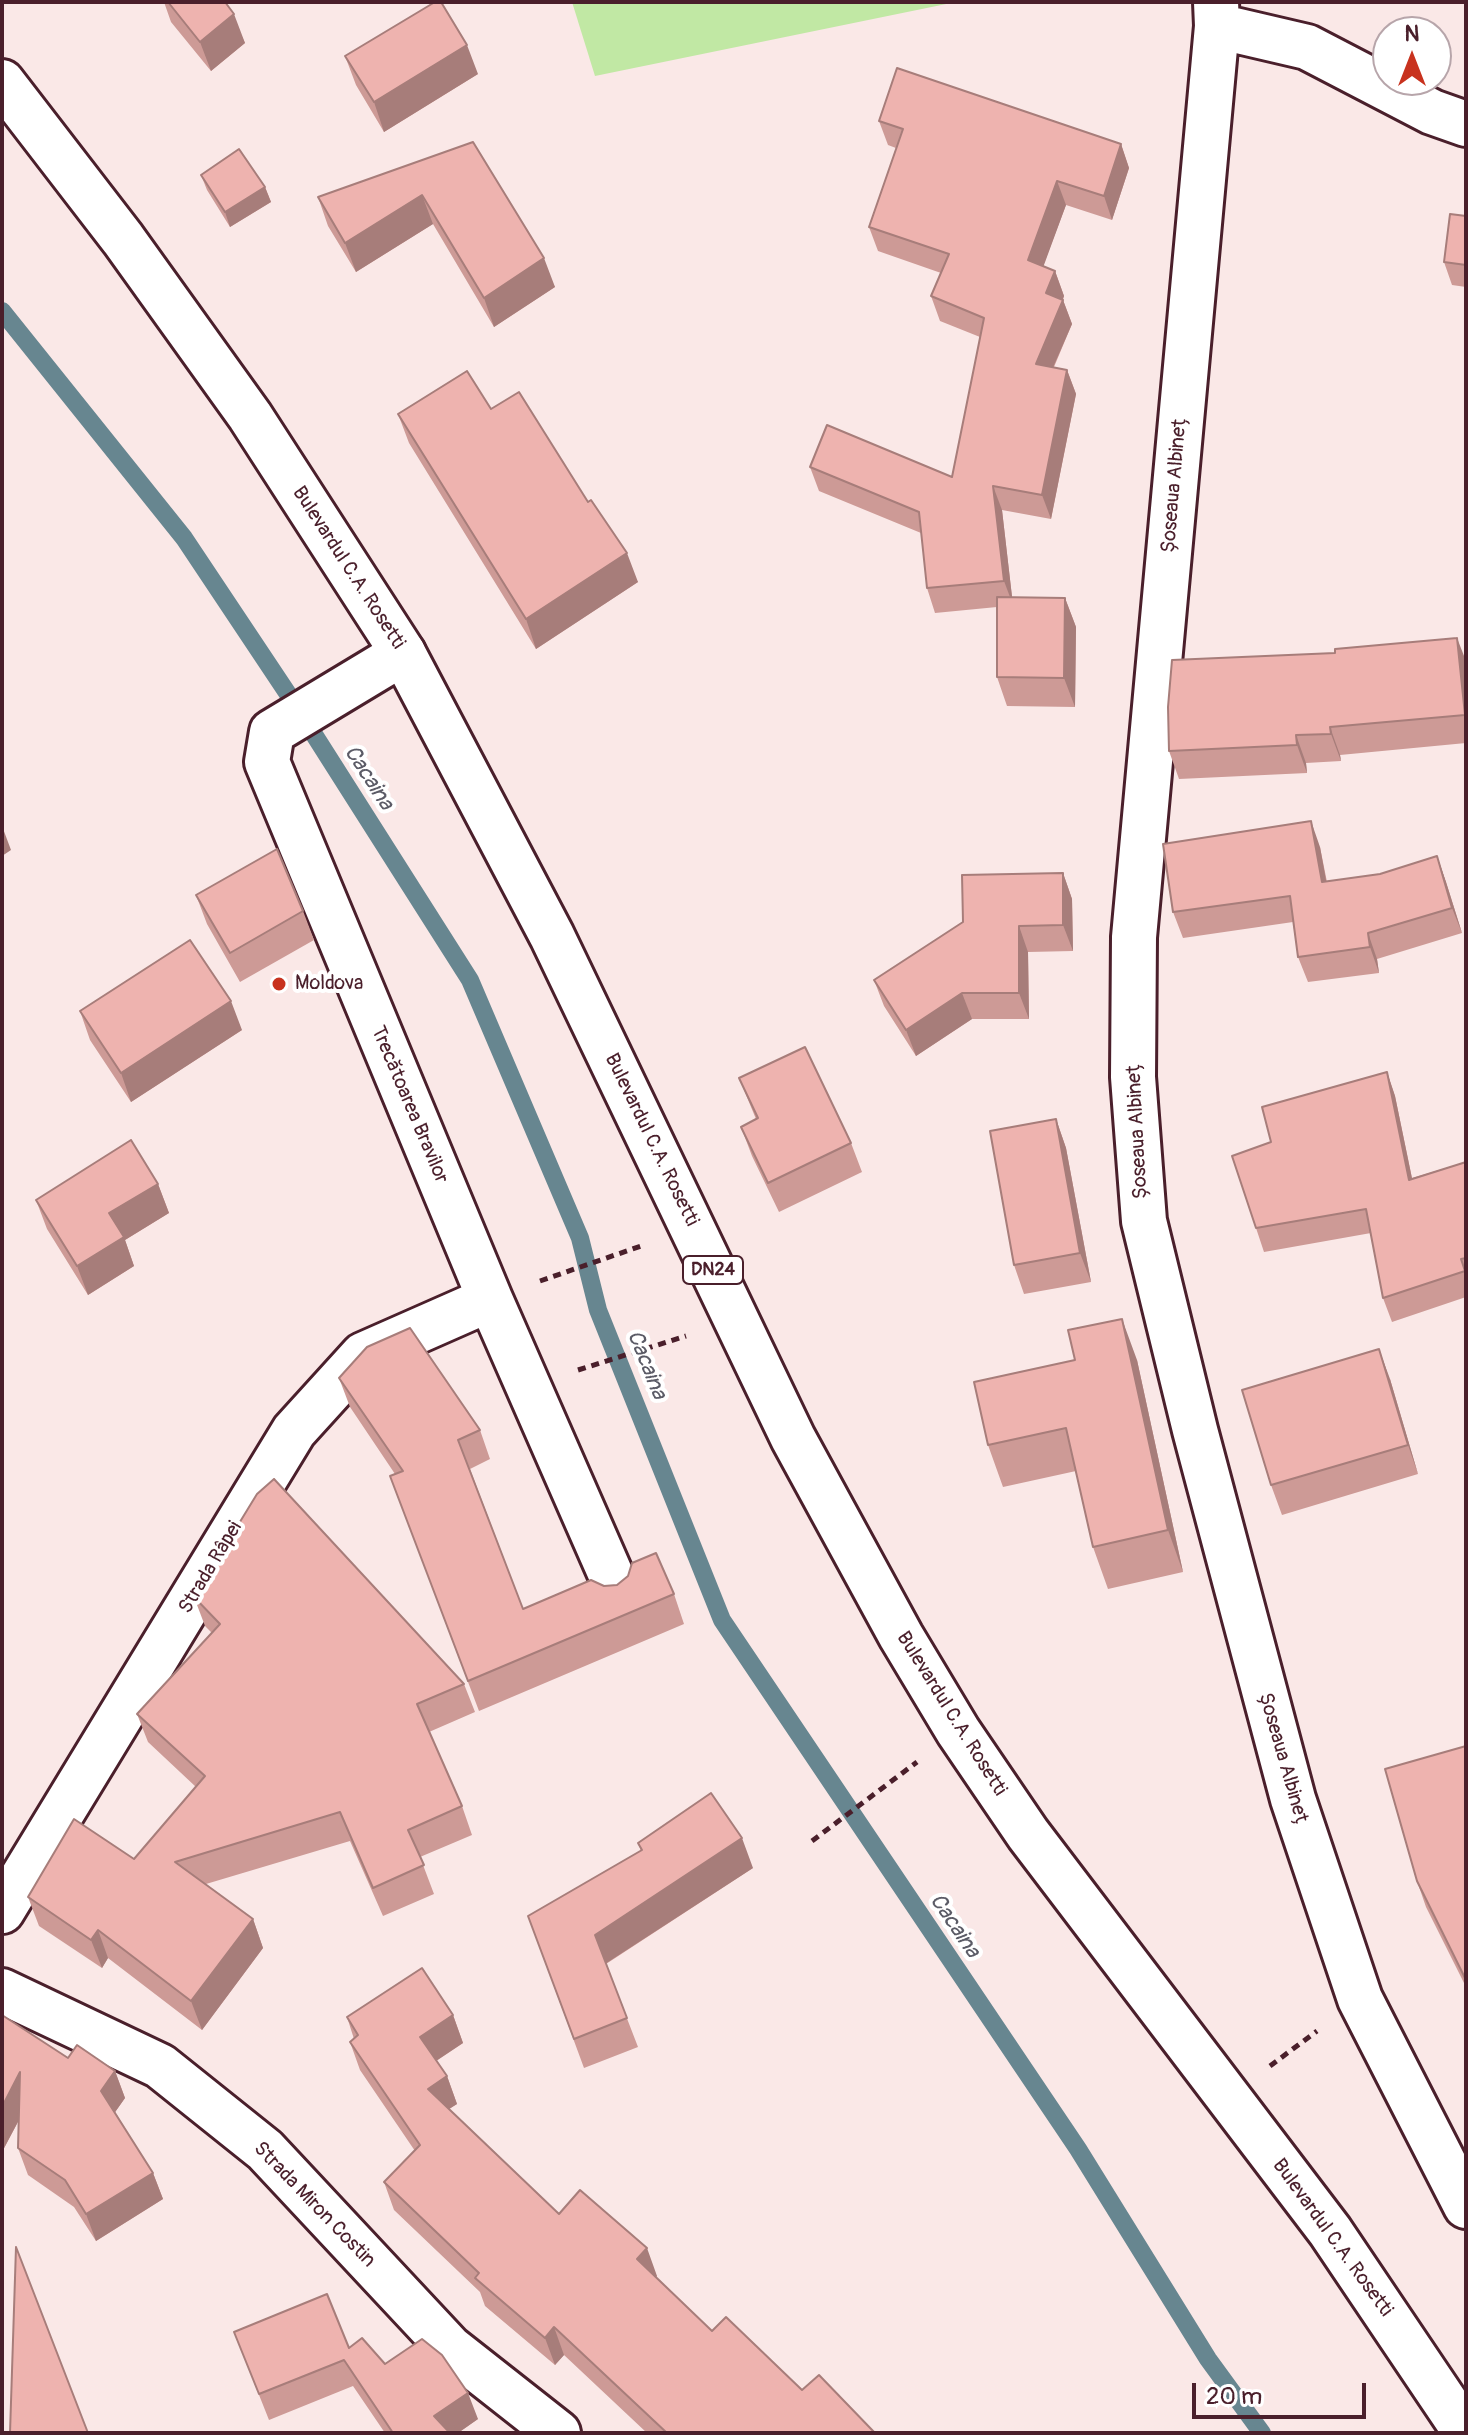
<!DOCTYPE html>
<html>
<head>
<meta charset="utf-8">
<style>
	body { margin:0 }
	#map { position:relative; width:1468px; height:2435px; overflow:hidden; background:#fae8e7; font-family:Pangolin,sans-serif }
	canvas { display:block }
	.frame { position:absolute; inset:0; border:4px solid #4a1f2b; pointer-events:none }
	.north { position:absolute; left:1372px; top:16px; width:80px; height:80px; box-sizing:border-box; background:#fff; border:2px solid #b7a5aa; border-radius:50%; rotate:0deg; font-size:22px; font-weight:700; line-height:32px; text-align:center; color:#4a1f2b }
	.north::after { content:''; display:block; margin:auto; width:28px; height:36px; background:#c8321e; clip-path:polygon(50% 0,100% 100%,50% 72%,0 100%) }
	.scale { position:absolute; left:1192px; top:2383px; width:174px; height:36px; box-sizing:border-box; border:4px solid #4a1f2b; border-top:0; padding-left:10px; font-size:24px; line-height:28px; white-space:nowrap; color:#4a1f2b; -webkit-text-stroke:6px #fff; paint-order:stroke }
</style>
</head>
<body>
<div id="map">
<canvas width="1468" height="2435"></canvas>
<div class="frame"></div>
<div class="north">N</div>
<div class="scale">20 m</div>
</div>
<script>
const ctx = document.querySelector('canvas').getContext('2d');
ctx.lineJoin = 'round';
function fill(path, color) { ctx.fillStyle = color; ctx.fill(path, 'evenodd'); }
const shape = rows => new Path2D(rows.map(r => 'M' + r).join(''));
function strokePath(path, color, width, dash) { ctx.strokeStyle = color; ctx.lineWidth = width; ctx.lineCap = dash ? 'butt' : 'round'; ctx.setLineDash(dash || []); ctx.stroke(path); }
function label(font, color, halo, rows, align = 'center') {
  ctx.font = font + ' Pangolin,sans-serif'; ctx.lineWidth = 8; ctx.setLineDash([]); ctx.textBaseline = 'middle'; ctx.strokeStyle = halo; ctx.fillStyle = color; for (const [text, x, y, turn = 0] of rows) {
    ctx.save(); ctx.translate(x, y); ctx.rotate((+turn || 0) * Math.PI / 180); ctx.textAlign = isNaN(turn) ? turn : align; if (halo) ctx.strokeText(text, 0, 0); ctx.fillText(text, 0, 0); ctx.restore();
  }
}
fill(shape([
	[572,2,956,2,595,76]
]), '#c1e8a4');
strokePath(shape([
	[2,311,184,538,294,703,470,980,580,1238,598,1310,722,1620,1078,2149,1208,2359,1262,2433]
]), '#678690', 18);
const minor = shape([
	[1216,2,1217,26,1134,937,1133,1077,1144,1221,1195,1430,1293,1799,1360,1999,1466,2206],
	[1217,26,1307,47,1432,112,1466,124],
	[403,653,272,732,267,762,490,1299,618,1591],
	[2,1911,294,1431,363,1355,490,1299],
	[2,1991,160,2066,265,2150,450,2348,558,2433]
]);
const major = shape([
	[2,82,123,239,250,416,403,653,552,936,793,1438,901,1636,958,1731,1028,1834,1330,2231,1466,2433]
]);
strokePath(minor, '#4a1f2b', 50);
strokePath(major, '#4a1f2b', 50);
strokePath(shape([
	[540,1281,644,1245],
	[578,1370,686,1336],
	[812,1841,917,1762],
	[1270,2066,1317,2031]
]), '#4a1f2b', 5, [8, 6]);
strokePath(minor, '#fff', 44);
strokePath(major, '#fff', 44);
fill(shape([
	[164,2,225,2,245,43,211,71,171,22],
	[345,56,478,74,384,132,356,85],
	[879,121,1121,144,1129,168,1112,220,1066,205,1043,266,1055,271,1064,296,1063,300,1072,324,1054,367,1067,370,1076,394,1051,519,1002,510,1012,597,1065,598,1076,627,1075,707,1007,706,997,677,997,607,935,613,927,588,921,533,819,491,810,467,952,477,980,337,940,321,931,296,941,273,878,251,869,227,896,148,888,145],
	[473,142,555,287,494,327,433,224,356,272,328,226,318,197],
	[201,175,265,187,271,202,230,227,207,190],
	[1466,216,1466,287,1452,285,1444,262],
	[491,409,638,582,536,649,409,443,398,414],
	[1466,661,1466,743,1340,755,1341,761,1306,763,1307,773,1179,779,1169,751],
	[1320,847,1327,882,1380,874,1437,856,1446,882,1462,933,1377,959,1379,973,1308,982,1298,957,1293,922,1183,938,1173,912],
	[1063,873,1072,899,1073,951,1028,952,1029,1019,972,1019,916,1056,884,1006,874,980],
	[196,895,303,911,314,940,240,982,207,924],
	[80,1011,242,1030,131,1102,90,1040],
	[1387,1072,1395,1096,1412,1178,1466,1162,1466,1297,1392,1322,1383,1298,1371,1233,1264,1252,1256,1228,1271,1142],
	[739,1078,851,1143,862,1172,779,1212,752,1156,741,1127,756,1119],
	[1056,1119,1066,1148,1091,1282,1024,1294,1014,1265],
	[158,1184,169,1213,125,1240,134,1266,88,1295,47,1229,36,1200],
	[1137,1360,1183,1572,1108,1589,1093,1547,1076,1471,1003,1487,988,1445],
	[339,1378,480,1430,490,1459,470,1469,523,1609,604,1586,674,1594,684,1624,479,1711,390,1476,395,1474,350,1407],
	[1390,1379,1418,1474,1282,1515,1271,1485],
	[194,1597,464,1684,475,1712,429,1732,462,1806,472,1835,420,1857,434,1894,383,1916,350,1841,206,1884,253,1919,263,1948,202,2030,108,1958,102,1968,39,1926,28,1897,134,1859,196,1787,148,1742,137,1714,212,1633,205,1626],
	[1466,1746,1466,1987,1426,1907,1417,1881],
	[638,1843,753,1868,606,1964,638,2047,584,2068,528,1916,641,1851],
	[2,2015,68,2058,115,2071,125,2098,115,2112,153,2173,163,2199,96,2241,74,2207,28,2175,18,2148,19,2120,2,2152],
	[453,2015,463,2043,436,2061,447,2076,457,2104,449,2109,559,2214,657,2276,656,2277,712,2331,802,2390,875,2433,647,2433,564,2355,555,2365,485,2306,480,2292,394,2210,384,2182,415,2151,360,2070,350,2042,354,2039,347,2017],
	[234,2332,349,2348,385,2364,478,2419,458,2433,385,2433,353,2386,269,2420]
]), '#cd9a96');
fill(shape([
	[234,14,245,43,211,71,200,42],
	[467,45,478,74,384,132,374,102],
	[1121,144,1129,168,1112,220,1104,196],
	[1057,181,1066,205,1037,284,1028,260],
	[265,187,271,202,230,227,225,212],
	[422,195,433,224,356,272,345,243],
	[544,258,555,287,494,327,484,298],
	[1055,271,1064,296,1055,318,1046,293],
	[1063,300,1072,324,1044,388,1036,364],
	[1067,370,1076,394,1051,519,1042,495],
	[993,486,1002,510,1013,605,1004,581],
	[627,553,638,582,536,649,526,619],
	[1065,598,1076,627,1075,707,1064,678],
	[1457,638,1466,661,1466,716,1465,715],
	[1330,727,1340,755,1341,761,1331,734],
	[1296,735,1306,763,1307,773,1297,745],
	[1311,821,1320,847,1331,908,1322,882],
	[2,826,11,850,2,856],
	[1437,856,1446,882,1462,933,1452,908],
	[1063,873,1072,899,1073,951,1063,925],
	[1019,926,1028,952,1029,1019,1019,993],
	[1368,933,1377,959,1379,973,1370,947],
	[962,993,972,1019,916,1056,906,1030],
	[231,1001,242,1030,131,1102,121,1073],
	[1387,1072,1395,1096,1417,1203,1409,1180],
	[1056,1119,1066,1148,1091,1282,1080,1253],
	[158,1184,169,1213,125,1240,134,1266,88,1295,77,1266,109,1213],
	[1122,1319,1137,1360,1183,1572,1168,1530],
	[1379,1349,1390,1379,1418,1474,1408,1445],
	[742,1838,753,1868,605,1964,595,1935],
	[253,1919,263,1948,202,2030,191,2001],
	[98,1930,108,1958,102,1968,91,1940],
	[453,2015,463,2043,430,2065,420,2037],
	[115,2071,125,2098,111,2118,101,2091],
	[20,2072,30,2099,2,2152,2,2107],
	[447,2076,457,2104,438,2116,428,2089],
	[153,2173,163,2199,96,2241,86,2214],
	[647,2248,657,2276,647,2287,637,2259],
	[554,2327,564,2355,555,2365,545,2338],
	[468,2393,478,2419,458,2433,440,2433,434,2416]
]), '#a77d7a');
const building = shape([
	[168,2,225,2,234,14,200,42,168,2],
	[435,2,441,2,467,45,374,102,345,56,435,2],
	[897,68,1121,144,1104,196,1057,181,1028,260,1055,271,1046,293,1063,300,1036,364,1067,370,1042,495,993,486,1004,581,927,588,919,512,810,467,827,425,952,477,984,318,931,296,949,254,869,227,903,129,879,121,897,68],
	[473,142,544,258,484,298,422,195,345,243,318,197,473,142],
	[239,149,265,187,225,212,201,175,239,149],
	[1450,214,1466,216,1466,265,1444,262,1450,214],
	[467,371,491,409,519,392,588,502,591,500,627,553,526,619,398,414,467,371],
	[997,597,1065,598,1064,678,997,677,997,597],
	[1457,638,1465,715,1330,727,1331,734,1296,735,1297,745,1169,751,1168,707,1172,660,1335,653,1335,649,1457,638],
	[1311,821,1322,882,1380,874,1437,856,1452,908,1368,933,1370,947,1298,957,1290,896,1173,912,1163,844,1311,821],
	[277,849,303,911,230,953,196,895,277,849],
	[1063,873,1063,925,1019,926,1019,993,962,993,906,1030,874,980,963,922,962,875,1063,873],
	[190,940,231,1001,121,1073,80,1011,190,940],
	[805,1047,851,1143,768,1183,741,1127,758,1118,739,1078,805,1047],
	[1387,1072,1409,1180,1466,1162,1466,1258,1461,1259,1465,1271,1383,1298,1366,1209,1256,1228,1232,1156,1271,1142,1262,1107,1387,1072],
	[1056,1119,1080,1253,1014,1265,990,1131,1056,1119],
	[131,1140,158,1184,109,1213,124,1237,77,1266,36,1200,131,1140],
	[1122,1319,1168,1530,1093,1547,1066,1428,988,1445,974,1382,1075,1360,1068,1330,1122,1319],
	[410,1328,480,1430,458,1440,523,1609,591,1580,604,1586,617,1585,628,1576,632,1563,656,1553,674,1594,468,1681,390,1476,403,1471,339,1378,367,1347,410,1328],
	[1379,1349,1408,1445,1271,1485,1242,1390,1379,1349],
	[274,1479,464,1684,417,1704,462,1806,408,1830,424,1865,373,1888,340,1812,175,1862,253,1919,191,2001,98,1930,91,1940,28,1897,74,1819,134,1859,205,1776,137,1714,220,1624,194,1597,257,1494,274,1479],
	[1466,1746,1466,1980,1417,1881,1385,1769,1466,1746],
	[711,1793,742,1838,595,1935,627,2018,574,2039,528,1916,642,1850,638,1843,711,1793],
	[422,1968,453,2015,420,2037,447,2076,428,2089,559,2214,580,2190,647,2248,637,2259,712,2331,726,2317,802,2390,819,2375,875,2433,667,2433,554,2327,545,2338,475,2278,479,2273,384,2182,420,2145,350,2042,358,2035,347,2017,422,1968],
	[2,2015,68,2058,77,2045,115,2071,101,2091,153,2173,86,2214,65,2180,18,2148,20,2072,2,2107,2,2015],
	[16,2247,88,2433,10,2433,16,2247],
	[327,2294,349,2348,362,2338,385,2364,422,2339,442,2355,468,2393,434,2416,450,2433,393,2433,344,2360,259,2394,234,2332,327,2294]
]);
fill(building, '#eeb3af');
strokePath(building, '#a77d7a', 2);
for (const [x, y, r, color] of [
	[279,984,8,"#c8321e"]
]) { const dot = new Path2D(); dot.arc(x, y, r, 0, 2 * Math.PI); ctx.fillStyle = color; ctx.fill(dot); strokePath(dot, '#fff', 3); }
for (const [x, y, w] of [
	[713,1270,60]
]) { const box = new Path2D(); box.roundRect(x - w / 2, y - 14, w, 28, 6); ctx.fillStyle = '#fff'; ctx.fill(box); strokePath(box, '#4a1f2b', 2); }
label('bold 18px', '#4a1f2b', null, [
	["DN24",713,1270]
]);
label('20px', '#4a1f2b', '#fff', [
	["Șoseaua Albineț",1175,484,-85],
	["Bulevardul C.A. Rosetti",348,568,57],
	["Trecătoarea Bravilor",409,1105,67],
	["Șoseaua Albineț",1138,1130,-93],
	["Bulevardul C.A. Rosetti",651,1140,64],
	["Strada Râpei",211,1568,-59],
	["Bulevardul C.A. Rosetti",951,1714,58],
	["Șoseaua Albineț",1283,1760,74],
	["Strada Miron Costin",314,2205,46],
	["Bulevardul C.A. Rosetti",1332,2238,54]
]);
label('20px', '#4a1f2b', '#fff', [
	["Moldova",295,984]
], 'left');
label('italic 22px', '#5b5b66', '#fff', [
	["Cacaina",368,778,57],
	["Cacaina",646,1365,68],
	["Cacaina",954,1926,56]
]);
</script>
</body>
</html>
